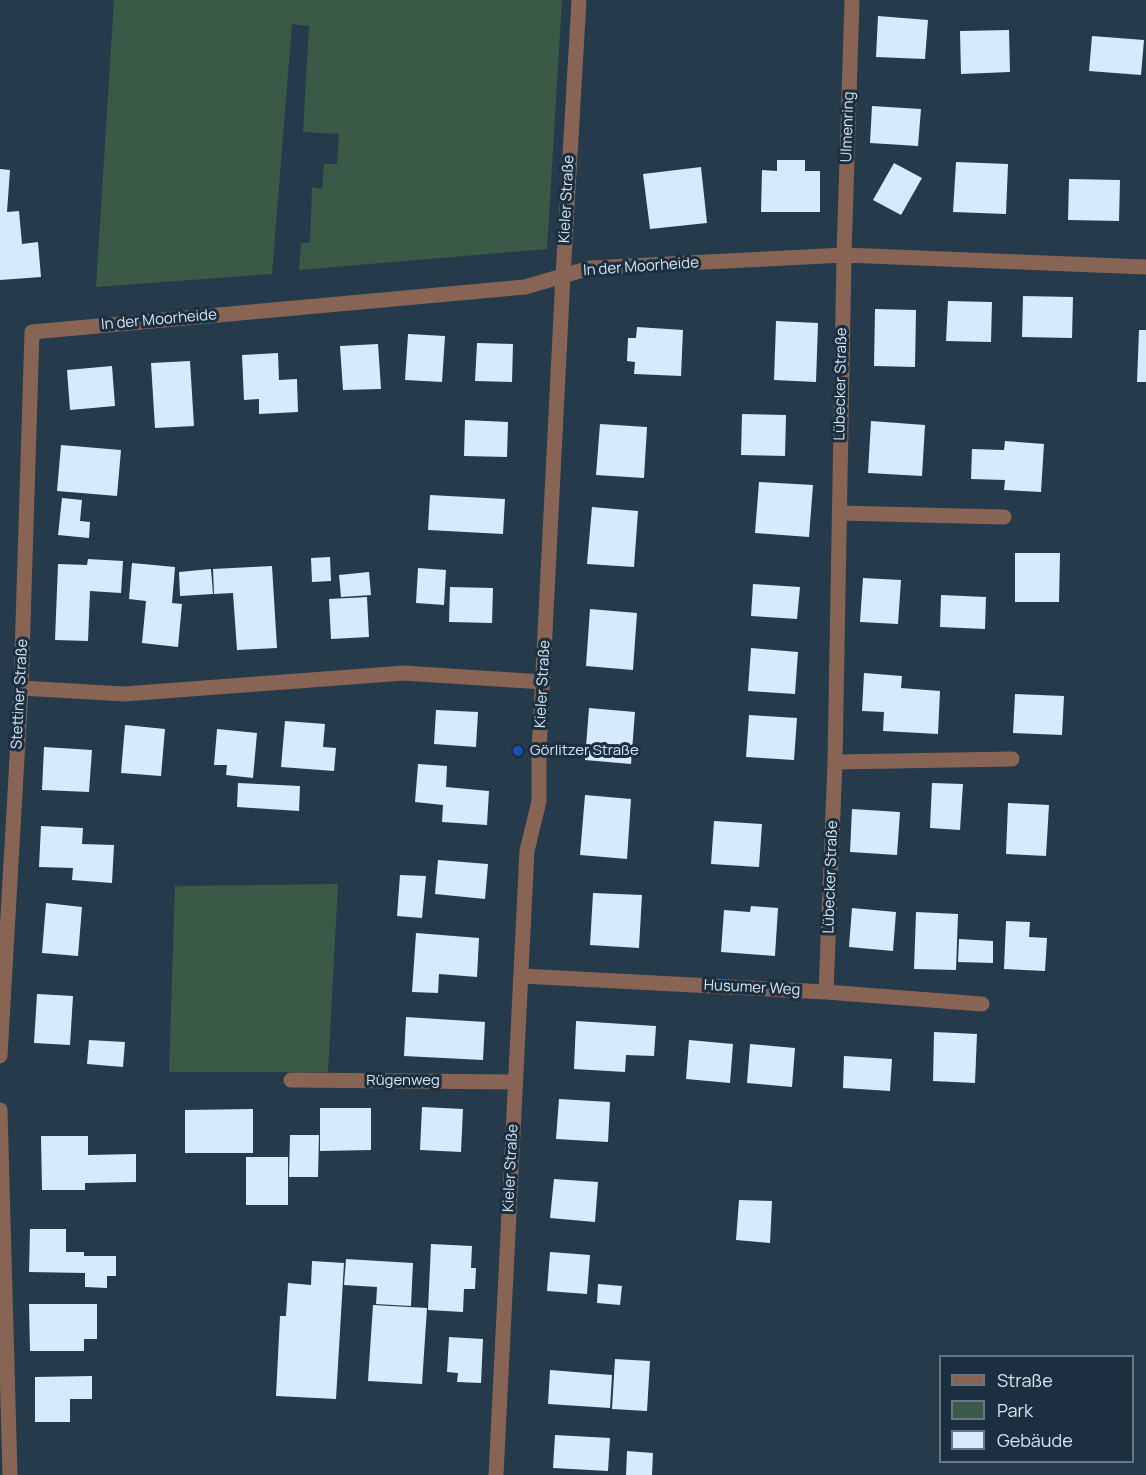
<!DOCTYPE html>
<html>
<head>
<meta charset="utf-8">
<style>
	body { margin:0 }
	#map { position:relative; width:1146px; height:1475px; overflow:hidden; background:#253a4b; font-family:Manrope,sans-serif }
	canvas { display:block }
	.legend { position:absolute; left:939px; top:1355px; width:195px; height:108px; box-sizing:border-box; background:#1b2f40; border:2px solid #667786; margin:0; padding:8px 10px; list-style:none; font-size:18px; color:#d7e3ee }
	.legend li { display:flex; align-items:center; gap:12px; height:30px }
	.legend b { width:30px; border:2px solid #667786 }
</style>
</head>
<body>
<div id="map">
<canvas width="1146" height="1475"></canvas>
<ul class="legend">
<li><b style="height:8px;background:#876454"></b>Straße</li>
<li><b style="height:16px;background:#3a5947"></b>Park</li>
<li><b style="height:16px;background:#d5eafc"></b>Gebäude</li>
</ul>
</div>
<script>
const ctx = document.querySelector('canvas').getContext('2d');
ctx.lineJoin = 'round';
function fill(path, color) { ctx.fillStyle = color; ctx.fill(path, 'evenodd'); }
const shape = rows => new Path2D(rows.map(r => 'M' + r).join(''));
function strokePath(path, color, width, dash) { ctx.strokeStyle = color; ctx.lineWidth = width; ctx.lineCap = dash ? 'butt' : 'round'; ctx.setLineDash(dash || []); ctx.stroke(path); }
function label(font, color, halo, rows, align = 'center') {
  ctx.font = font + ' Manrope,sans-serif'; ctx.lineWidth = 6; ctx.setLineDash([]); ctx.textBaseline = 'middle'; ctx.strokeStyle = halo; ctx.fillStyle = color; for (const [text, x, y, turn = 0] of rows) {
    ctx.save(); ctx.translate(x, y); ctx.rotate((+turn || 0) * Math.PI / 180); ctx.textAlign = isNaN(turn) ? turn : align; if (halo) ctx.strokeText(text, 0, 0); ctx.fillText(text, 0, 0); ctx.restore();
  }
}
fill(shape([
	[114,0,562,0,547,249,299,270,301,243,310,243,312,187,322,189,324,164,337,164,339,134,303,132,309,26,292,24,272,274,96,287],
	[338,884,328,1072,169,1072,175,886]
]), '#3a5947');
fill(shape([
	[878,16,928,20,925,59,876,57],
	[1009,30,1010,72,961,74,960,31],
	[1092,36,1144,40,1141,75,1089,71],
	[872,106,921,109,918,146,870,143],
	[777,160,805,160,805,171,820,171,820,212,761,212,762,170,777,171],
	[956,162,1008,164,1006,214,953,212],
	[894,163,922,178,901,215,873,200],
	[701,167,707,223,650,229,643,174],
	[0,169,10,170,7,212,19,211,22,244,38,242,41,277,0,280],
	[1069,179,1120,180,1119,221,1068,220],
	[1023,296,1073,297,1072,338,1022,337],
	[948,301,992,302,991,342,946,341],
	[875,309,916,310,915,367,874,366],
	[776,321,818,323,816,382,774,380],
	[637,327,683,330,681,376,634,374,635,362,627,361,628,338,636,338],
	[1139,330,1146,330,1146,382,1137,382],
	[408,334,445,336,442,382,405,380],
	[477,343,513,344,512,382,475,381],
	[378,344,381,389,343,390,340,346],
	[278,353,279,380,297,379,298,412,259,414,259,399,244,400,242,355],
	[190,361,194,426,155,428,151,363],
	[112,366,115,406,70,410,67,370],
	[742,414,786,415,785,456,741,455],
	[465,420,508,422,507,457,464,456],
	[871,421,925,425,922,476,868,473],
	[600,424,647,427,644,478,596,475],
	[1005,441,1044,444,1041,492,1004,490,1005,480,971,479,972,449,1004,450],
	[61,445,121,450,117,496,57,491],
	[759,482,813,485,809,537,755,533],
	[430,495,505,499,503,534,428,530],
	[62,498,82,500,80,521,90,522,89,538,58,535],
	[592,507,638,511,634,567,587,564],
	[1015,553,1060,553,1059,602,1015,602],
	[330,557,331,581,312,582,311,558],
	[88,559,123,561,121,593,90,591,88,641,55,640,58,564,87,565],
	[132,563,175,567,172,603,182,604,178,647,142,643,146,601,129,599],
	[272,566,277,648,237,650,233,593,214,594,213,569],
	[418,568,446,570,444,605,416,603],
	[211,569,213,594,180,596,179,572],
	[369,572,371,595,341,597,339,575],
	[863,578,901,580,898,624,860,622],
	[753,584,800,587,797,619,751,616],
	[450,587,493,588,492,623,449,622],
	[941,595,986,597,985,629,940,627],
	[367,597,369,637,331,639,329,599],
	[590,609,637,613,633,670,586,666],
	[751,648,798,652,795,694,748,691],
	[864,673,902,676,901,688,940,691,938,734,883,731,884,712,862,711],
	[1015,694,1064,696,1062,735,1013,733],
	[589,708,635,712,631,764,585,760],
	[436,710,478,712,476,747,434,744],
	[749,715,797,718,794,760,746,757],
	[285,721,325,724,323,747,336,748,334,771,281,767],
	[125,725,165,729,161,776,121,773],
	[217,729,257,733,253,778,226,775,227,765,214,765],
	[44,747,92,750,89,792,42,790],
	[418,764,447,766,446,787,489,791,487,825,442,822,443,805,415,802],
	[238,783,300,786,299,811,237,807],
	[932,783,963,784,960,830,930,828],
	[585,795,631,799,627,859,580,855],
	[1008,803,1049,805,1046,856,1006,854],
	[852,809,900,812,897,855,850,852],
	[714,821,762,824,759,867,711,864],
	[41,826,83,828,82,844,114,845,112,883,72,880,73,868,39,867],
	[438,860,488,864,485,899,435,894],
	[400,875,426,876,422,918,397,916],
	[593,893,642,895,639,948,590,945],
	[46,903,82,907,78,956,42,953],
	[751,906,778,908,775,956,721,952,724,910,750,912],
	[852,908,896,912,893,951,849,947],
	[916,912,958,914,956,970,914,969],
	[1006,921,1030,922,1029,937,1047,938,1045,971,1004,969],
	[416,933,479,938,477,977,439,974,438,993,412,992],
	[959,939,993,941,993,963,958,962],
	[37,994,73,996,70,1045,34,1043],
	[406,1017,485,1022,483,1060,404,1056],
	[576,1021,656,1026,654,1056,626,1055,625,1072,574,1069],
	[934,1032,977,1034,975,1083,933,1081],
	[89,1040,125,1042,123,1067,87,1064],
	[689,1040,733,1044,730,1083,686,1079],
	[750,1044,795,1048,792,1087,747,1083],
	[844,1056,892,1059,890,1091,843,1088],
	[559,1099,610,1102,608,1142,556,1139],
	[422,1107,463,1109,461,1152,420,1150],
	[320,1108,371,1108,371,1150,320,1151],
	[253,1109,253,1153,185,1153,185,1110],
	[290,1135,319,1135,318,1177,289,1177],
	[41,1136,88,1136,88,1155,136,1154,136,1182,85,1183,85,1190,42,1190],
	[246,1157,288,1157,288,1205,246,1205],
	[554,1179,598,1182,595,1222,550,1218],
	[739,1200,772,1201,770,1243,736,1240],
	[30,1229,66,1229,66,1252,84,1252,84,1256,116,1256,116,1276,107,1276,107,1288,85,1287,85,1273,29,1272],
	[431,1244,472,1246,471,1268,476,1268,475,1289,464,1289,463,1312,428,1310],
	[550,1252,590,1255,587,1294,547,1291],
	[346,1259,413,1263,411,1306,376,1304,377,1287,344,1285],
	[312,1261,344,1263,336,1399,276,1396,280,1316,286,1316,288,1283,311,1285],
	[598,1284,622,1286,620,1305,597,1303],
	[29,1304,97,1304,97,1339,84,1339,84,1351,30,1351],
	[373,1305,427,1308,422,1384,368,1381],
	[449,1337,483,1339,481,1383,457,1382,458,1373,447,1372],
	[615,1359,650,1361,647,1411,612,1409],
	[550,1370,612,1375,610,1408,548,1404],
	[92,1376,92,1399,70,1399,70,1422,35,1422,35,1377],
	[555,1435,610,1438,608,1471,553,1468],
	[627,1451,653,1453,652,1475,626,1475]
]), '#d5eafc');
strokePath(shape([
	[839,513,1004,517],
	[21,688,124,694,404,673,543,682],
	[835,762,1012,759],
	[522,976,826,992,982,1004],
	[826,992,835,762,844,255,852,0],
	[0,1056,21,688,32,332,525,287,590,268,844,255,1146,267],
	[291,1080,515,1082],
	[0,1110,10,1475],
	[496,1475,527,851,539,801,539,751,563,276,579,0]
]), '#876454', 15);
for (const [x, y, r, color] of [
	[518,751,6,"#1a4fb4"]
]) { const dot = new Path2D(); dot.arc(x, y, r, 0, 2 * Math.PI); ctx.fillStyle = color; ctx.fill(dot); strokePath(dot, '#1b2f40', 2); }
label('15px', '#d7e3ee', '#1b2f40', [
	["Ulmenring",848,127,-88],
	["Kieler Straße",567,199,-87],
	["In der Moorheide",641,267,-4],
	["In der Moorheide",159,320,-5],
	["Lübecker Straße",841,384,-89],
	["Kieler Straße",543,684,-87],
	["Stettiner Straße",20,694,-87],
	["Lübecker Straße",831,877,-88],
	["Husumer Weg",752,988,3],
	["Rügenweg",403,1081],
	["Kieler Straße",511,1168,-87]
]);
label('15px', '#d7e3ee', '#1b2f40', [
	["Görlitzer Straße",530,751]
], 'left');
</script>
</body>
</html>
